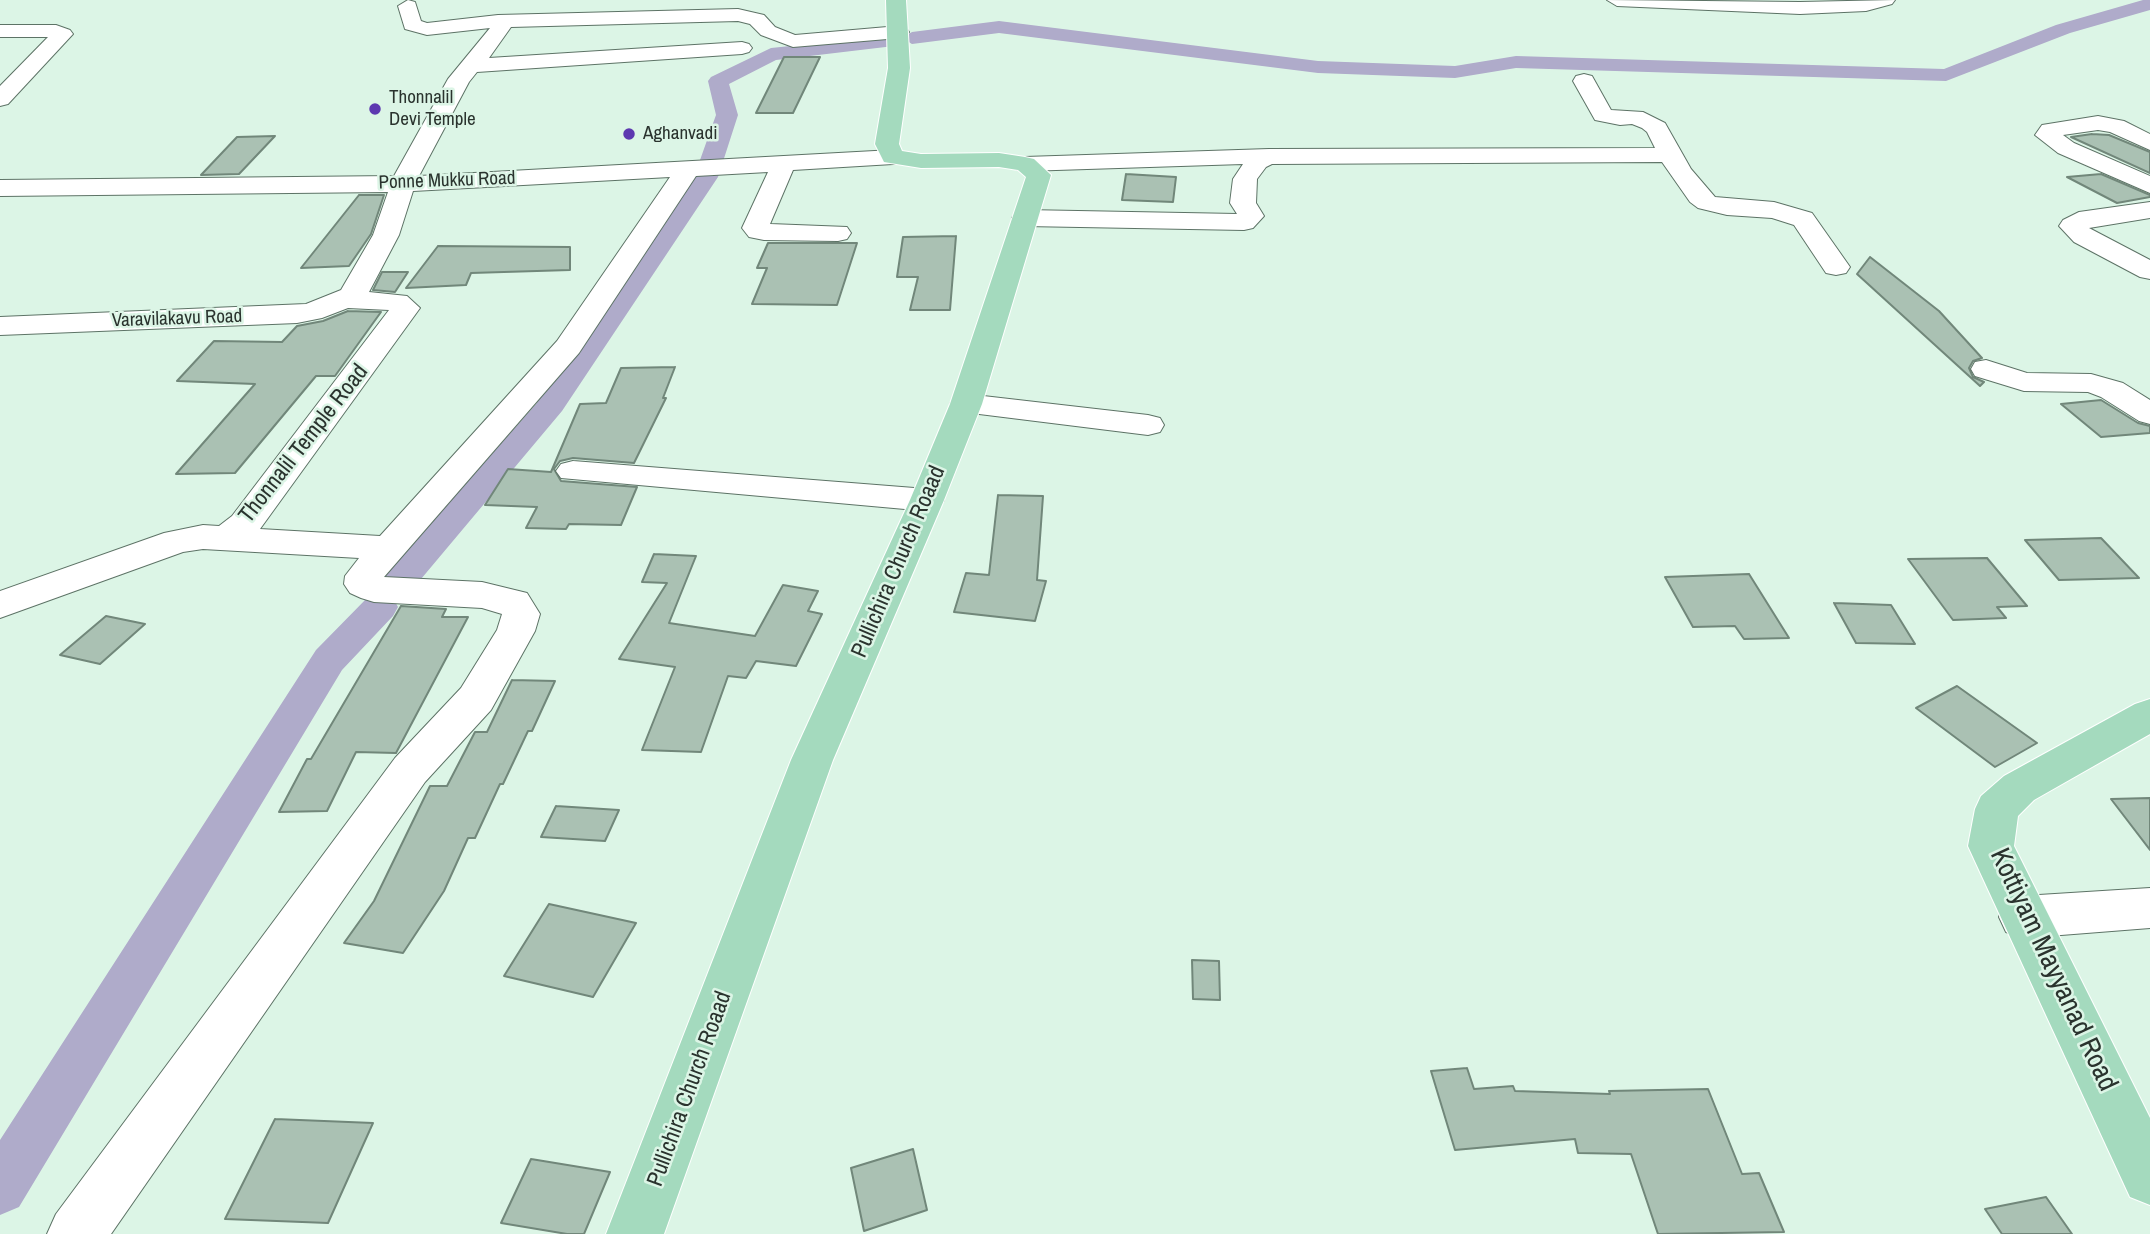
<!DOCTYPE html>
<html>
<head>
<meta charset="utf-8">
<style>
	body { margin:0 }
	canvas { display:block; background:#dcf5e6 }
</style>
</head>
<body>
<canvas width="2150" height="1234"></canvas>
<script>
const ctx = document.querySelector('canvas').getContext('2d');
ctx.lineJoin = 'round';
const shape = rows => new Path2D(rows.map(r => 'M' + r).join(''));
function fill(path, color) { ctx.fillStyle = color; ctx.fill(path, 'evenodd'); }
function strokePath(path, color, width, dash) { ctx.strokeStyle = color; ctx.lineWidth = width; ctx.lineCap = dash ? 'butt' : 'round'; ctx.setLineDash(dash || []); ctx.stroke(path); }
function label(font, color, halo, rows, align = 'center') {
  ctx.font = font + ' "Archivo Narrow",sans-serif'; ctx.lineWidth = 5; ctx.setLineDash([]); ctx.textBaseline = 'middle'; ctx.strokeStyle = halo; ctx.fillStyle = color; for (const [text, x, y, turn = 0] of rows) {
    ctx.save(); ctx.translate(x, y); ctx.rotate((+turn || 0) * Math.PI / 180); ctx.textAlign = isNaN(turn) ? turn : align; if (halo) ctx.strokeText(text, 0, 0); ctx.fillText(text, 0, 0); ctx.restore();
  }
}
fill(shape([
	[2143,0,2150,0,2150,10,2070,33,1946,81,1516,68,1455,78,1318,73,999,33,912,44,902,38,912,32,999,21,1318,61,1455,66,1516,56,1944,69,2056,25,2143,0],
	[887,36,894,38,897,42,894,46,776,60,729,84,738,115,718,177,562,411,416,585,403,589,390,585,385,577,390,569,536,404,694,177,716,115,708,81,711,77,771,48,887,36],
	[380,594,393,598,398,607,393,616,342,670,19,1207,0,1215,0,1140,316,650,367,598,380,594]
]), '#afabca');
const building = shape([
	[784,57,820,57,793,113,756,113,784,57],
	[2092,134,2109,135,2150,152,2150,173,2071,137,2092,134],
	[275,136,239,174,201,175,237,137,275,136],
	[1126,174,1176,177,1173,202,1122,200,1126,174],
	[2101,174,2150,195,2150,197,2117,203,2067,177,2101,174],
	[359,195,384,195,371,234,349,266,301,268,359,195],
	[956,236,950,310,910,310,918,277,897,277,903,237,956,236],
	[768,243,857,243,837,305,752,304,767,268,757,268,768,243],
	[438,246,570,247,570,270,471,273,466,285,406,288,438,246],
	[1870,257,1939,311,1982,358,1973,361,1969,368,1973,377,1984,382,1980,386,1857,274,1870,257],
	[382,272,408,272,395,292,373,290,382,272],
	[348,311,381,312,335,376,316,376,235,473,176,474,255,384,177,381,214,341,282,342,297,326,323,321,348,311],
	[675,367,663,398,666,398,634,463,573,458,560,461,554,469,561,481,637,487,621,525,569,524,566,529,526,528,537,507,485,505,508,469,551,472,580,404,606,403,621,368,675,367],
	[2101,400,2138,423,2150,426,2150,433,2101,437,2061,404,2101,400],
	[998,495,1043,496,1037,580,1046,581,1035,621,954,612,966,573,989,575,998,495],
	[2101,538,2139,578,2059,580,2025,540,2101,538],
	[654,554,696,556,669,623,755,636,783,585,818,591,808,611,822,614,796,666,756,661,746,678,728,676,701,752,642,750,675,667,619,659,667,583,642,582,654,554],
	[1987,558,2027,606,1997,607,2006,618,1953,620,1908,559,1987,558],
	[1749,574,1789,638,1744,639,1735,626,1693,627,1665,577,1749,574],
	[1834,603,1891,605,1915,644,1856,643,1834,603],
	[401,606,446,609,442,617,468,617,396,753,356,752,327,811,279,812,307,759,311,759,401,606],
	[106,616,145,624,100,664,60,655,106,616],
	[512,680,555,681,532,731,528,731,503,784,500,784,475,838,468,838,444,891,403,953,344,943,374,901,430,786,447,786,475,732,487,732,512,680],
	[1957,686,2037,743,1995,767,1916,708,1957,686],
	[2150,798,2150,850,2111,799,2150,798],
	[556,806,619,810,605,841,541,837,556,806],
	[549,904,636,923,593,997,504,976,549,904],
	[1192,960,1219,961,1220,1000,1193,999,1192,960],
	[1467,1068,1474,1089,1513,1086,1515,1091,1610,1094,1609,1091,1708,1089,1742,1174,1759,1173,1784,1232,1658,1234,1631,1154,1578,1153,1575,1139,1455,1150,1431,1071,1467,1068],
	[275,1119,373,1123,328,1223,225,1219,275,1119],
	[913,1149,927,1210,864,1231,851,1168,913,1149],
	[531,1159,610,1172,584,1234,567,1234,501,1223,531,1159],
	[2046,1197,2072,1234,2002,1234,1985,1209,2046,1197]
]);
fill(building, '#aac1b3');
strokePath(building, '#71877a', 2);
const minor = shape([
	[408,0,415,2,421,21,427,23,498,15,738,9,764,15,775,27,795,35,899,26,906,28,909,32,906,36,899,38,793,47,761,35,750,24,738,21,511,27,489,58,742,42,749,44,752,48,749,52,742,54,477,72,469,82,419,176,893,150,902,152,905,157,902,162,893,164,793,170,770,224,847,227,851,233,847,239,838,241,764,240,749,237,742,228,768,172,696,176,579,353,384,577,482,582,527,593,540,614,535,631,491,710,425,782,111,1234,47,1234,56,1214,395,758,461,688,497,630,502,614,482,608,374,602,361,598,350,593,344,584,345,576,359,558,203,549,183,552,0,618,0,591,164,533,203,525,219,526,232,516,389,310,348,308,322,318,297,323,0,335,0,317,306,304,341,290,373,235,388,192,0,196,0,180,394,176,448,79,490,28,427,35,405,29,398,6,408,0],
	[670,177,557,341,380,536,260,529,420,308,407,296,369,292,399,235,413,191,670,177],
	[1607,0,1800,2,1895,0,1892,4,1866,11,1800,14,1617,6,1607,0],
	[0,25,56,25,70,30,73,34,8,104,0,106,0,86,48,37,0,37,0,25],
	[1584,74,1592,76,1611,110,1643,112,1665,123,1691,169,1715,197,1774,202,1812,213,1850,267,1846,273,1836,275,1826,273,1794,225,1772,218,1727,215,1698,208,1690,202,1662,162,1272,164,1266,167,1257,179,1256,203,1264,216,1253,228,1244,230,1025,226,1016,224,1012,218,1016,212,1025,210,1237,214,1230,203,1233,179,1243,164,1025,171,1016,169,1013,164,1016,159,1025,157,1269,149,1655,148,1647,132,1642,128,1632,124,1620,125,1595,120,1573,81,1576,76,1584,74],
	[2098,116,2124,121,2150,134,2150,150,2110,132,2098,130,2063,135,2074,143,2150,176,2150,193,2058,153,2035,135,2042,125,2098,116],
	[2150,202,2150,218,2089,228,2150,260,2150,279,2140,277,2074,242,2059,226,2063,220,2079,212,2150,202],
	[1986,360,2027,373,2091,374,2123,383,2150,400,2150,424,2139,421,2101,397,2088,392,2024,391,1975,376,1971,369,1975,362,1986,360],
	[966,394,1148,415,1160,418,1164,425,1160,432,1148,435,955,411,950,404,955,397,966,394],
	[573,461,927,489,939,492,944,500,939,508,927,511,561,478,556,471,561,464,573,461],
	[2150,888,2150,928,2023,938,2006,932,1999,917,2006,902,2023,896,2150,888]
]);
const major = shape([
	[886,0,906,0,910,68,899,144,902,151,921,154,999,153,1025,157,1034,159,1051,175,982,404,944,500,833,760,664,1234,606,1234,791,760,910,500,950,404,1026,177,1018,170,999,167,921,168,884,162,875,144,888,68,886,0],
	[2150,699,2150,734,2034,800,2018,816,2014,846,2150,1118,2150,1205,2130,1197,1968,846,1975,809,1981,796,2004,776,2135,704,2150,699]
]);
strokePath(minor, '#5d7366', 2);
strokePath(major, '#fff', 2);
fill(minor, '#fff');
fill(major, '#a4dabe');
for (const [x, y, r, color] of [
	[375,109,7,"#5d38b0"],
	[629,134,7,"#5d38b0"]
]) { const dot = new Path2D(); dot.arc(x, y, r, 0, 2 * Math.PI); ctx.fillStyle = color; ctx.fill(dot); strokePath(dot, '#dcf5e6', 2.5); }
label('19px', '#2a332e', '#dcf5e6', [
	["Thonnalil",389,98],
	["Devi Temple",389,120],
	["Aghanvadi",643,134]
], 'left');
label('19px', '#2a332e', '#dcf5e6', [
	["Ponne Mukku Road",447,181,-2],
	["Varavilakavu Road",177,319,-2]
]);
label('23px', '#2a332e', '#dcf5e6', [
	["Thonnalil Temple Road",304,444,-52],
	["Pullichira Church Roaad",899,562,-67],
	["Pullichira Church Roaad",690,1089,-70]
]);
label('28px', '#2a332e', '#dcf5e6', [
	["Kottiyam Mayyanad Road",2053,970,65]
]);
</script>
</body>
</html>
